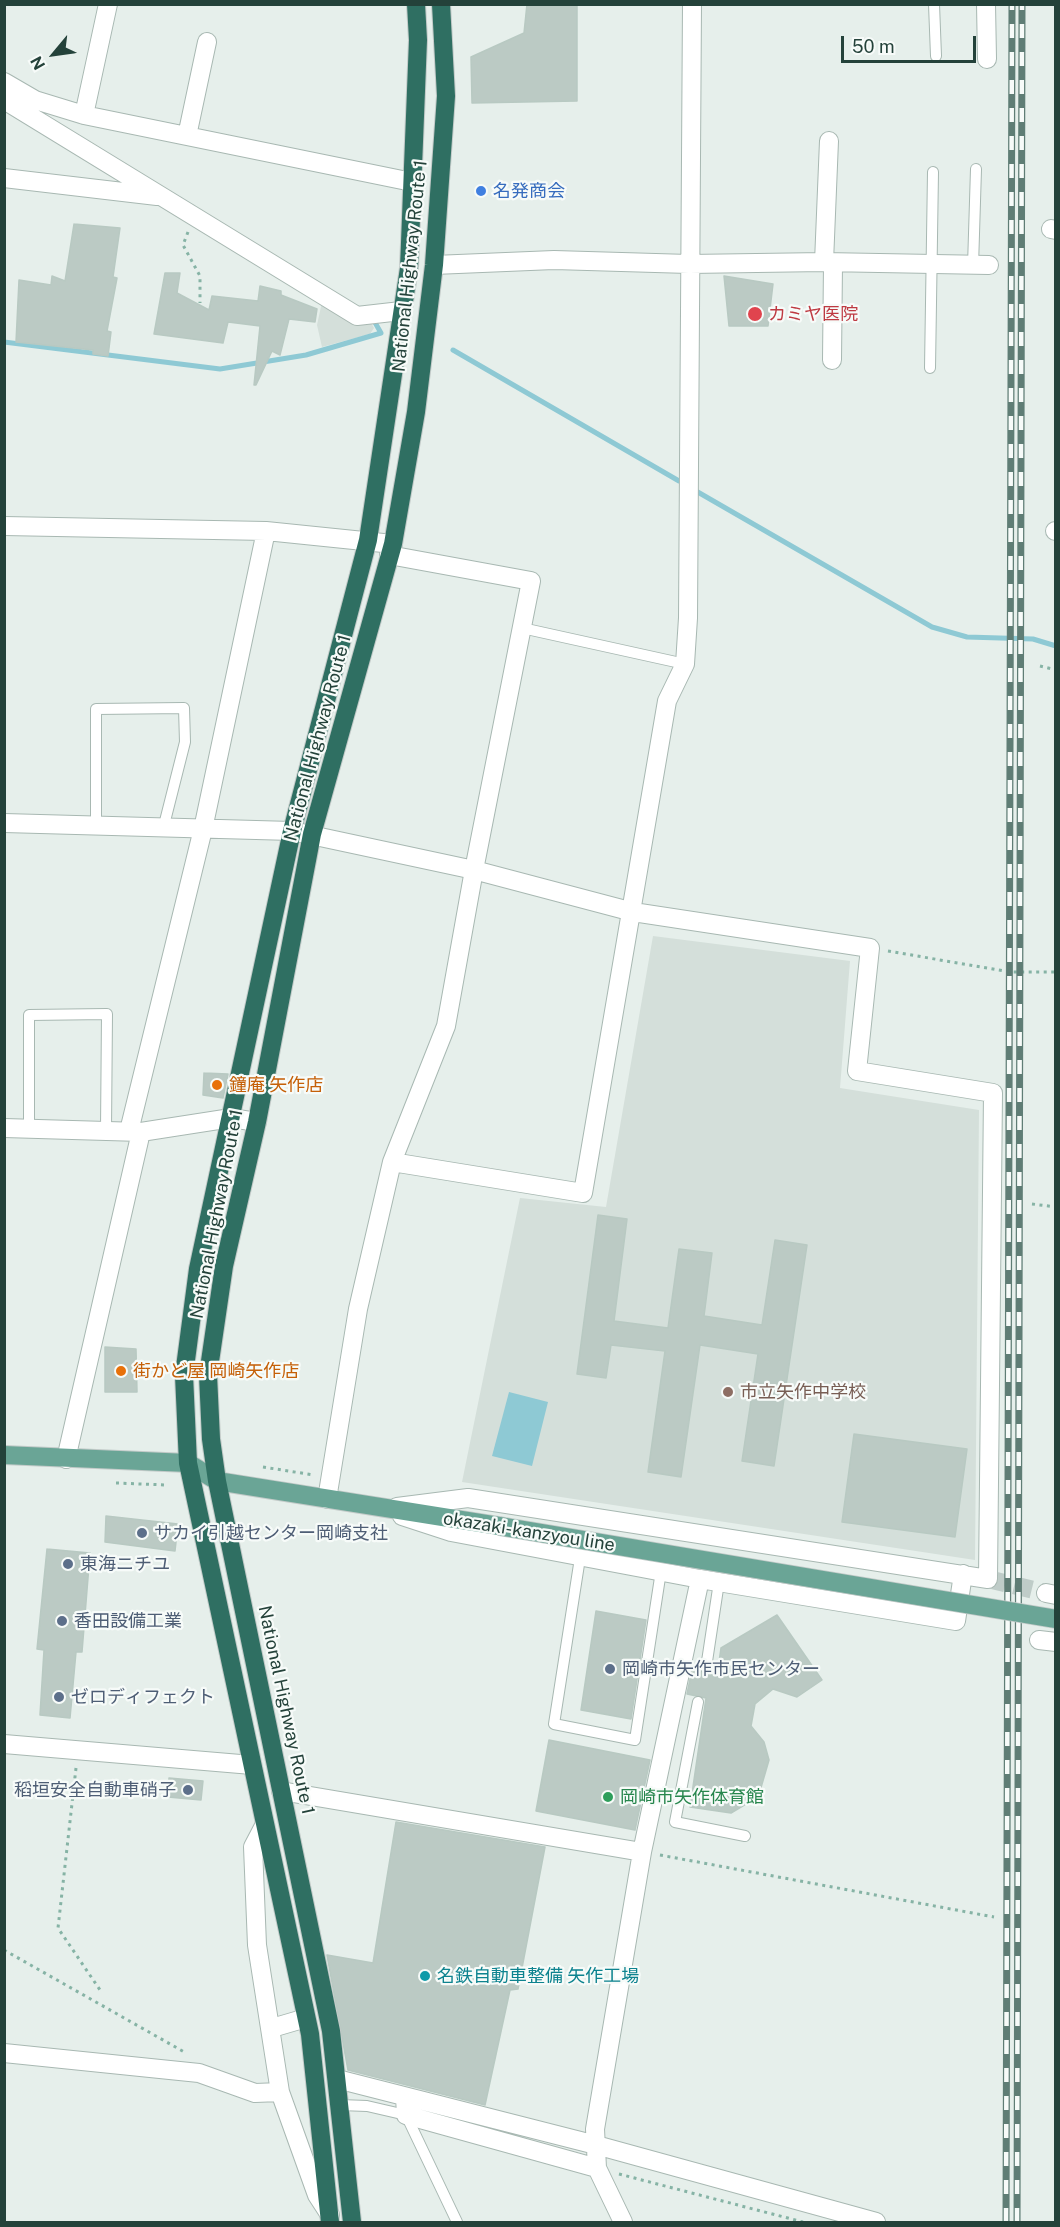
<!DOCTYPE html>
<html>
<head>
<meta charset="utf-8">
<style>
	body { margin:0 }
	#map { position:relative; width:1060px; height:2227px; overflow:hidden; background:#e6efeb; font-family:"Public Sans",sans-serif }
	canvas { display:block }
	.frame { position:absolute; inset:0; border:6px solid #24423a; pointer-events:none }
	.north { position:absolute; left:24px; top:24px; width:60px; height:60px; -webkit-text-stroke:4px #f7fbf9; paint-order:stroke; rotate:241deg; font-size:16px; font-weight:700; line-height:24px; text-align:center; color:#24423a }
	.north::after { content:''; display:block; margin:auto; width:21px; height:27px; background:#24423a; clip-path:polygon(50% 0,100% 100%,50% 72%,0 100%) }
	.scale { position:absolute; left:841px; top:36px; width:135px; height:27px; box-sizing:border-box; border:3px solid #24423a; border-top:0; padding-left:8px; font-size:18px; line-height:21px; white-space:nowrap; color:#24423a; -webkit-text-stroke:4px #f7fbf9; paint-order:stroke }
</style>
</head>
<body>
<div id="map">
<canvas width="1060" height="2227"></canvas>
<div class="frame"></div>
<div class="north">N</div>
<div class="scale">50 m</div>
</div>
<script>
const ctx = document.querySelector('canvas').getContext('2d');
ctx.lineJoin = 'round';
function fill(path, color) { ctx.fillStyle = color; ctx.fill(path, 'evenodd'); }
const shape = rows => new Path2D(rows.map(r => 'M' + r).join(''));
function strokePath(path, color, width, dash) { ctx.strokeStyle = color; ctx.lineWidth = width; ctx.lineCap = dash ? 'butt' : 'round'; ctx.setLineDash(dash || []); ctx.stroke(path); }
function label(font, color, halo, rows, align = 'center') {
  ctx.font = font + ' "Public Sans","Noto Sans JP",sans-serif'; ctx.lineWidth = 4.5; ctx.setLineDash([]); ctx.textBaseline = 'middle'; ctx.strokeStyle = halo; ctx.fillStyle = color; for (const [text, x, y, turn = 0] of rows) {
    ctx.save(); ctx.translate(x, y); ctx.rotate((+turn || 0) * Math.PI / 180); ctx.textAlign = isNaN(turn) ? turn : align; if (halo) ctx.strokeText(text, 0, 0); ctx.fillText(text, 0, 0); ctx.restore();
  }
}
fill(shape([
	[322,302,370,321,374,328,370,334,322,347,317,325],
	[653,936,850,961,840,1088,979,1110,975,1560,462,1482,520,1198,606,1207]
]), '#d4dfda');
fill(shape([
	[509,1392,548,1402,532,1466,492,1456]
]), '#8ec9d4');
strokePath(shape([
	[4,342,220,369,306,355,381,333,373,319],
	[453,350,679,481],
	[696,491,932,627,967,637,1033,639,1056,646]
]), '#8ec9d4', 5);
const building = shape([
	[527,4,577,4,577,101,472,103,471,57,524,33,527,4],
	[74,224,120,228,113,277,117,278,107,331,111,332,108,356,93,354,93,350,16,342,19,280,51,285,52,276,65,281,74,224],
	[165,273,180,273,177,293,209,310,212,296,258,301,260,286,281,291,281,295,317,309,315,322,289,319,280,355,272,351,256,385,254,385,260,326,228,322,223,343,154,334,165,273],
	[724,276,773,284,768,326,729,326,724,276],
	[204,1073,228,1074,223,1098,203,1095,204,1073],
	[598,1215,627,1219,614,1321,668,1328,679,1249,712,1253,704,1316,762,1325,775,1240,807,1245,774,1466,742,1461,758,1354,700,1345,681,1477,648,1472,665,1351,611,1345,606,1378,577,1374,598,1215],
	[105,1347,136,1349,137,1392,105,1392,105,1347],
	[854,1434,967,1449,955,1537,842,1522,854,1434],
	[106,1516,178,1524,175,1551,105,1542,106,1516],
	[47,1549,90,1553,82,1652,76,1652,70,1718,40,1715,44,1650,37,1649,47,1549],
	[596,1611,646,1620,631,1719,581,1710,596,1611],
	[777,1615,822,1680,797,1697,773,1689,755,1704,751,1726,764,1742,769,1760,760,1791,746,1804,731,1813,690,1807,706,1698,687,1694,692,1670,717,1676,721,1648,777,1615],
	[549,1740,650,1760,635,1830,536,1811,549,1740],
	[169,1778,203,1781,201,1800,168,1797,169,1778],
	[396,1822,545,1847,518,1989,510,1990,485,2105,348,2070,327,1955,373,1963,396,1822]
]);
fill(building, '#bbcac4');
strokePath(building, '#b8c9c2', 1.5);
strokePath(shape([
	[988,1579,1046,1593]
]), '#bfccc8', 18, [18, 9]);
const lane = shape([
	[934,4,936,56],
	[973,266,976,169],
	[930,368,933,172],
	[522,628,685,664],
	[96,824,96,709,184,708,185,742,163,829],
	[29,1129,29,1015,107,1014,106,1129],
	[580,1558,554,1724,635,1740,661,1571],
	[706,1668,719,1582],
	[698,1702,675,1822,745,1836],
	[340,2105,367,2106,406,2115,457,2222]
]);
const street = shape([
	[986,4,987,59],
	[4,82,35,100,84,115,412,182],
	[4,100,357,316,401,311],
	[84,115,108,4],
	[187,136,207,42],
	[4,178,157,196],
	[1051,229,1056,230],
	[824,262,829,141],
	[434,265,554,260,689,264,824,262,989,265],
	[832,360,833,264],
	[4,526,266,531,393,544],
	[1055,531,1056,531],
	[4,823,292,831,474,870,633,912,870,948,857,1071,993,1093,988,1579,468,1498,397,1507],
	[4,1128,141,1132,231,1118,257,1122],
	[129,1131,203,829,266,531],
	[392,1162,583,1193,667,701,685,664,688,618,692,4],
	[66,1459,141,1132],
	[327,1499,358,1309,392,1162,446,1026,474,870,531,581,389,555],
	[402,1516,451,1532,700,1579,642,1852,595,2129,597,2168,623,2222],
	[700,1579,956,1621,963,1574],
	[1046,1593,1056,1595],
	[1039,1640,1056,1642],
	[4,1744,252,1765],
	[281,1791,642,1852],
	[264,1826,253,1847,257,1945,280,2092,317,2195,330,2215],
	[272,2028,306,2018],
	[4,2053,199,2073,255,2093,280,2092],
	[337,2079,596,2145,876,2222],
	[405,2097,406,2115,597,2168]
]);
const primary = shape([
	[4,1455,188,1463,217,1481,499,1526]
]);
const highway = shape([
	[330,2222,310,2034,188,1463,184,1375,198,1269,292,831,368,540,409,268,418,40,416,4],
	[352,2222,331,2031,217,1481,211,1439,208,1375,224,1266,257,1122,312,834,393,544,416,412,434,265,446,96,441,4]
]);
strokePath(lane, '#a8b8b2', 12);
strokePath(street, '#a8b8b2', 20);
strokePath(primary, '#c2cac8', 20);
strokePath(highway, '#c2cac8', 20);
strokePath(shape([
	[188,232,183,245,200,276,200,303],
	[1040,666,1056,670],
	[888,951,1010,972,1056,972],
	[1032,1204,1056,1207],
	[263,1467,314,1475],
	[116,1483,167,1485],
	[76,1768,58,1928,100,1990],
	[660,1855,994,1917],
	[4,1950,186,2053],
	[619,2174,803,2222]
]), '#86b3a5', 3, [3, 4.5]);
strokePath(lane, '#fff', 10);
strokePath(street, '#fff', 18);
strokePath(primary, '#6aa596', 18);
strokePath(highway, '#2f6f62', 18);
const rail = shape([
	[1006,2222,1012,4],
	[1017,2222,1022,4]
]);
strokePath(rail, '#5f7d75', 7);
strokePath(rail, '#f7fbf9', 4.5, [14]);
const primaryBridge = shape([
	[499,1526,1056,1619]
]);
strokePath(primaryBridge, '#c2cac8', 20, []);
strokePath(primaryBridge, '#6aa596', 18);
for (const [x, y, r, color] of [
	[481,191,6,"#3f7fe0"],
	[755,314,8,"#e0444e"],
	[217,1085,6,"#e8710a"],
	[121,1371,6,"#e8710a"],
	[728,1392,6,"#8d6e63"],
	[142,1533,6,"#5c6f8a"],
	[68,1564,6,"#5c6f8a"],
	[62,1621,6,"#5c6f8a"],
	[610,1669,6,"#5c6f8a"],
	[59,1697,6,"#5c6f8a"],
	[188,1790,6,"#5c6f8a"],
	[608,1797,6,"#2e9e5b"],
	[425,1976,6,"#0f9aa8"]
]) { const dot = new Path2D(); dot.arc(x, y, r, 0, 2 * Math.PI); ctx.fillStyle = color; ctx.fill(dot); strokePath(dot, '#f7fbf9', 2); }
label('18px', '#366cbe', '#f7fbf9', [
	["名発商会",493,191]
], 'left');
label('18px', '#24423a', '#f7fbf9', [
	["National Highway Route 1",410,266,-84],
	["National Highway Route 1",318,738,-75],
	["National Highway Route 1",217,1214,-79],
	["okazaki-kanzyou line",529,1532,9],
	["National Highway Route 1",286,1710,78]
]);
label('18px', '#be3a42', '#f7fbf9', [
	["カミヤ医院",768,314]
], 'left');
label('18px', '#c56008', '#f7fbf9', [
	["鐘庵 矢作店",229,1085],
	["街かど屋 岡崎矢作店",133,1371]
], 'left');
label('18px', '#785e54', '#f7fbf9', [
	["市立矢作中学校",740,1392]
], 'left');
label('18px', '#4e5e75', '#f7fbf9', [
	["サカイ引越センター岡崎支社",154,1533],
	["東海ニチユ",80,1564],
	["香田設備工業",74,1621],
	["岡崎市矢作市民センター",622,1669],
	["ゼロディフェクト",71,1697],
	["稻垣安全自動車硝子",176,1790,"right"]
], 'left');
label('18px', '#27864d', '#f7fbf9', [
	["岡崎市矢作体育館",620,1797]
], 'left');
label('18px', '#0d838f', '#f7fbf9', [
	["名鉄自動車整備 矢作工場",437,1976]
], 'left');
</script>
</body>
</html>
